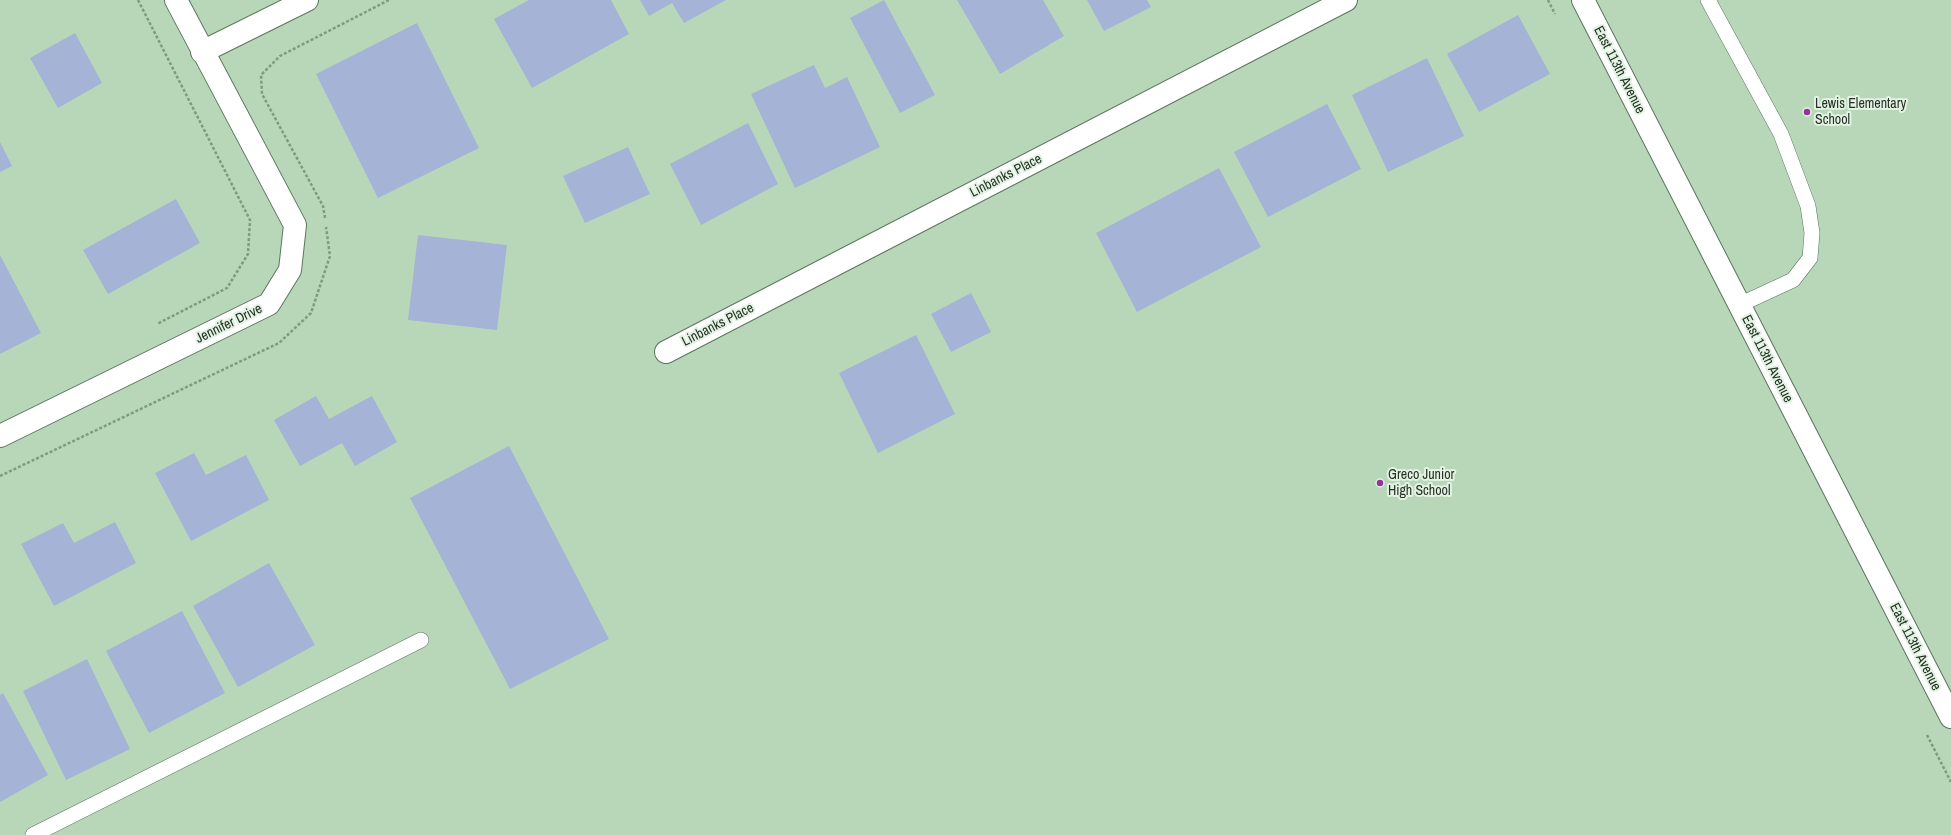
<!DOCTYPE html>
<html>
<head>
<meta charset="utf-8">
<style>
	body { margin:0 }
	canvas { display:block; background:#b8d7b9 }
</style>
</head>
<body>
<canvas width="1951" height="835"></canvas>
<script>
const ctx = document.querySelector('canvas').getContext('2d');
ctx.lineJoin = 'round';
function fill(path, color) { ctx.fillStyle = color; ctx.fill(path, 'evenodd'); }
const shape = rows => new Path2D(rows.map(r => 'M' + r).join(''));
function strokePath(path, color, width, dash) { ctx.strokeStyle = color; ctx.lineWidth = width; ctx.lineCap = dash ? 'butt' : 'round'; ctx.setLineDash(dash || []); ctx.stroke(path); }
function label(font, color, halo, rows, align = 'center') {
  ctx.font = font + ' "Archivo Narrow",sans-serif'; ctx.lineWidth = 4; ctx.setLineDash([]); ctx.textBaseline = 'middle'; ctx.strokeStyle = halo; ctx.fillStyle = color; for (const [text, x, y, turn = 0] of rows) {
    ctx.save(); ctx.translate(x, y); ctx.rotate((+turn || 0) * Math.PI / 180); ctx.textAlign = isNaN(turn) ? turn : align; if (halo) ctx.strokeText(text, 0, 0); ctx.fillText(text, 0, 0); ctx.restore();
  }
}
fill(shape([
	[529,0,611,0,629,34,532,88,494,19],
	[640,0,726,0,684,23,672,3,649,16],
	[884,0,935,95,900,113,850,18],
	[957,0,1043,0,1064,36,1000,74],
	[1087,0,1147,0,1151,7,1104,31],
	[1518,15,1550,74,1479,112,1447,54],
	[417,23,479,148,378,198,316,74],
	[75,33,102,83,58,108,30,58],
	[1427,58,1464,136,1388,172,1352,95],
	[814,65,825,88,847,77,880,147,795,188,751,94],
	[1327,104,1361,169,1268,217,1234,152],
	[748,123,778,184,701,225,670,164],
	[0,142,12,166,0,172],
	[628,147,650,194,585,223,563,176],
	[1219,168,1261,247,1137,312,1096,233],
	[176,199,200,243,108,294,83,250],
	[418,235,507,245,497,330,408,320],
	[0,255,41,333,0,354],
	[971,293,991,332,951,352,931,314],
	[916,335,955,414,878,453,839,373],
	[316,396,329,419,372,396,397,442,355,466,342,443,300,466,274,420],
	[509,446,609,639,510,689,410,498],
	[194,453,206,475,246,455,269,500,191,541,155,473],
	[115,522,136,563,54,606,21,544,63,523,74,543],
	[269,563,315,645,238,687,193,606],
	[182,611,225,693,149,733,106,651],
	[87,659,130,749,66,780,23,691],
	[3,693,48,775,0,802,0,695]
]), '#a4b3d6');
const lane = shape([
	[1708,0,1781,134,1808,206,1812,233,1810,258,1793,280,1739,305],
	[33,835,421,640]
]);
const street = shape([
	[1583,0,1951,717],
	[202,52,307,0],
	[666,352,1346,0],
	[0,436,269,304,290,270,295,225,176,0]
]);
strokePath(lane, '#5a765c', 16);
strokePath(street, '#5a765c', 24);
strokePath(shape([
	[138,0,250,220,248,254,227,288,157,324],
	[1548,0,1555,14],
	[325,218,323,206,262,94,261,75,280,56,389,0],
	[0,476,279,343,311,313,330,256,326,227],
	[1927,735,1951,782]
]), '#819982', 2.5, [3, 2]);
strokePath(lane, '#fff', 15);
strokePath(street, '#fff', 22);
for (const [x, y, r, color] of [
	[1807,112,4,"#95339a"],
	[1380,483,4,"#95339a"]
]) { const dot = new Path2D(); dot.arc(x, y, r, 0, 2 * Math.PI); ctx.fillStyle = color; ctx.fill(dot); strokePath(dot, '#e3f3e3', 1.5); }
label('14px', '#253125', '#e3f3e3', [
	["East 113th Avenue",1619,70,63],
	["Linbanks Place",1006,176,-27],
	["Jennifer Drive",229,324,-26],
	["Linbanks Place",718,325,-27],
	["East 113th Avenue",1767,359,63],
	["East 113th Avenue",1915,647,63]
]);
label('14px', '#253125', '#e3f3e3', [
	["Lewis Elementary",1815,104],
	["School",1815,120],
	["Greco Junior",1388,475],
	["High School",1388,491]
], 'left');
</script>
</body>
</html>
